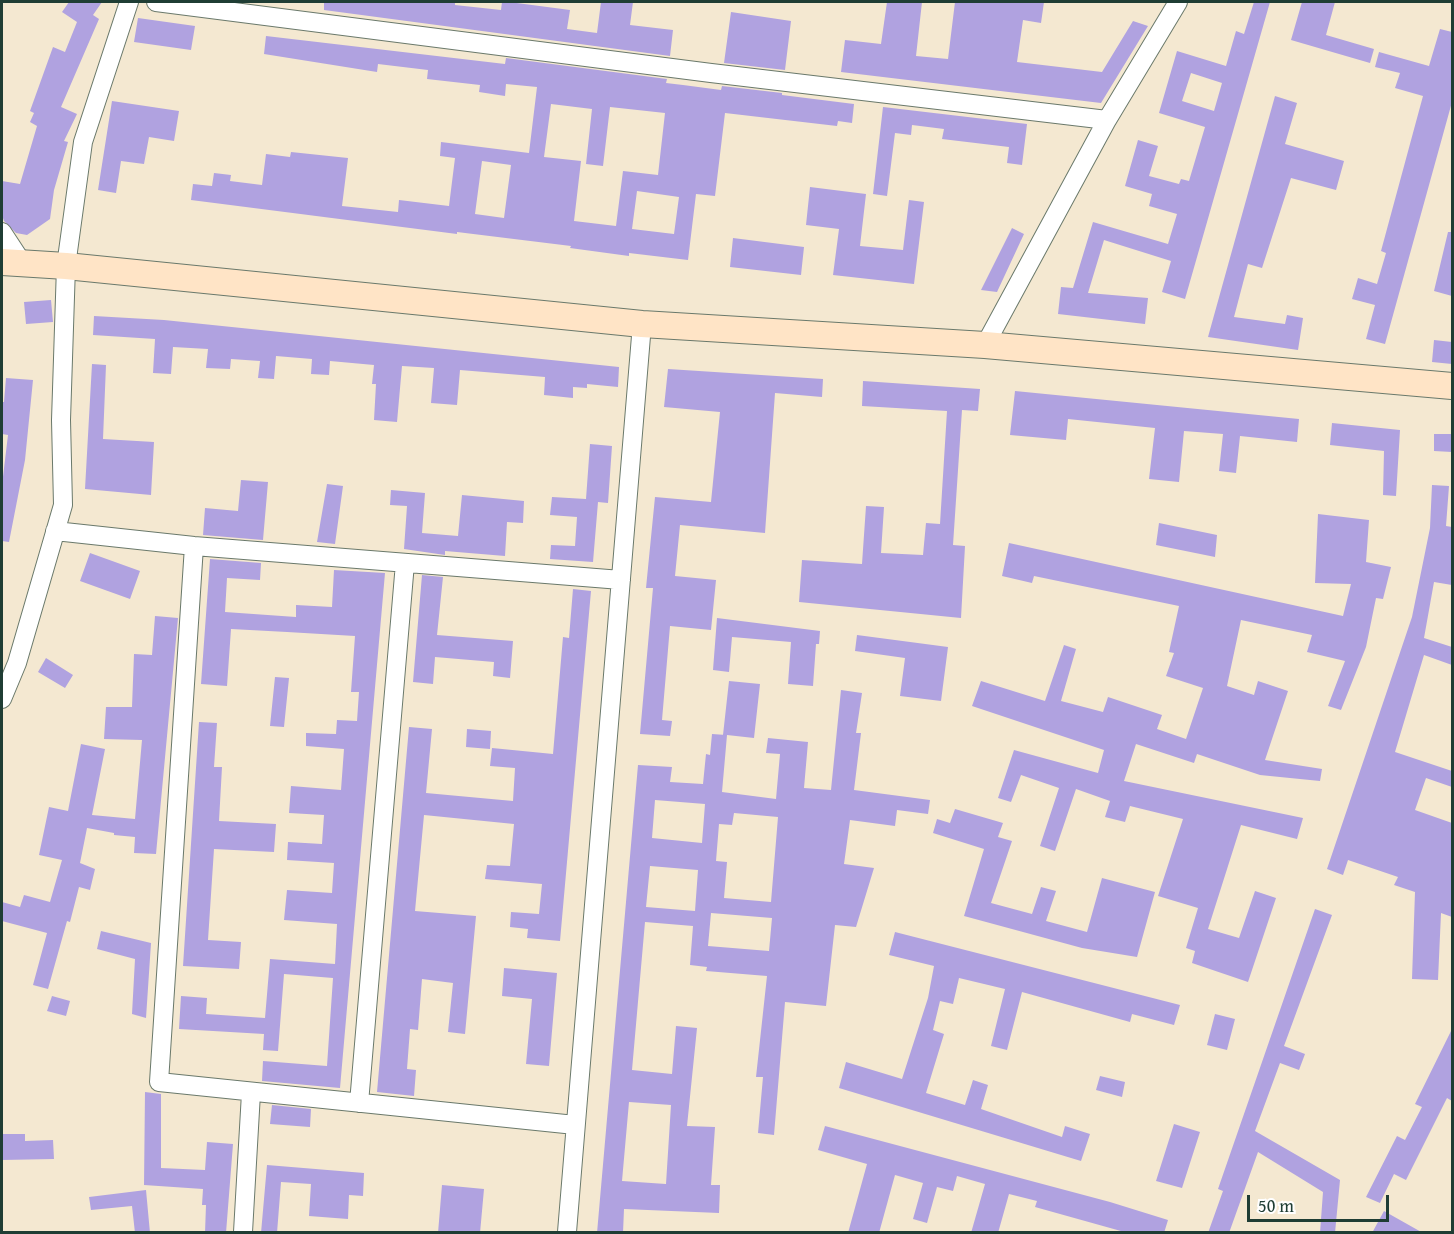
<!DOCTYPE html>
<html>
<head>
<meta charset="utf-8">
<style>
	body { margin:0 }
	#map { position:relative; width:1454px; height:1234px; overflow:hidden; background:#f4e8d1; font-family:"Gentium Book Plus",serif }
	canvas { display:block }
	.frame { position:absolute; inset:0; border:3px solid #1f3d34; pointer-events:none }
	.scale { position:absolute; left:1247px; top:1195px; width:142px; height:27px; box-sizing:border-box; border:3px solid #1f3d34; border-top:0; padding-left:8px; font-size:18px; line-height:21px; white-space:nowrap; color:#1f3d34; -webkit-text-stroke:4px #fff; paint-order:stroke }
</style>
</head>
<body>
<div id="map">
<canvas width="1454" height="1234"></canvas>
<div class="frame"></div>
<div class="scale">50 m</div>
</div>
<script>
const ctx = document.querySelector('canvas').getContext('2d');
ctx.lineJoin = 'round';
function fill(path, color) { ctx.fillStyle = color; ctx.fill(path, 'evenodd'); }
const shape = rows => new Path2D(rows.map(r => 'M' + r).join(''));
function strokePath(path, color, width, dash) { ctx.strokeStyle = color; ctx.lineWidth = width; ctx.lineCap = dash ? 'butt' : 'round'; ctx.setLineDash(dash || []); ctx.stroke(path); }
fill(shape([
	[69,2,102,2,93,15,99,19,61,107,77,114,64,141,68,142,54,190,50,219,27,235,16,233,4,221,2,215,2,181,20,184,37,126,30,122,34,113,30,111,53,47,65,52,77,22,62,12],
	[324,2,455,2,455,5,501,10,502,2,509,2,570,10,567,29,597,33,601,2,633,2,630,25,673,30,670,56,324,10],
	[887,2,922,2,916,56,948,59,955,2,1044,2,1041,23,1023,20,1017,62,1102,72,1133,21,1148,26,1101,103,841,72,845,40,881,44],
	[1254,2,1270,2,1185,299,1162,292,1171,261,1104,240,1088,293,1148,298,1145,324,1058,314,1061,287,1073,288,1093,222,1168,244,1177,214,1149,206,1152,194,1125,186,1138,140,1158,146,1149,176,1179,184,1181,179,1189,181,1205,127,1159,113,1177,51,1226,66,1236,31,1244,34],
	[1191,73,1222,83,1214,111,1182,101],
	[1302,2,1335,2,1326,35,1374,49,1370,63,1291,40],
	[731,12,791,21,785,70,724,63],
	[138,18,195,26,191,50,134,42],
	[1440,29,1452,32,1452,102,1385,344,1366,339,1375,305,1352,299,1358,278,1377,284,1386,253,1381,251,1423,96,1395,88,1400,73,1375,67,1379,52,1429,66],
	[266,36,505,64,506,58,667,79,666,83,683,85,721,90,722,86,782,93,782,95,854,104,852,123,838,121,837,126,725,113,715,196,696,194,688,260,629,253,629,256,570,248,571,246,457,232,457,234,191,200,193,184,212,186,214,173,231,175,230,181,262,185,266,154,290,157,291,152,348,158,342,206,398,212,399,200,449,206,455,158,440,156,441,142,529,153,537,87,506,84,505,96,479,92,480,85,427,79,428,70,378,64,377,72,264,54],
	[551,104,592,109,586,164,603,166,610,107,665,113,658,175,623,171,616,226,574,221,581,161,544,157],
	[482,161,511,165,504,218,475,214],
	[637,191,679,197,674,234,632,229],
	[1275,96,1297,103,1285,144,1344,161,1336,190,1291,178,1262,268,1248,264,1234,317,1285,324,1287,315,1303,318,1298,350,1208,337],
	[112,101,179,111,174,141,149,137,144,164,121,161,116,193,98,190],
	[883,107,1027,124,1022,165,1007,163,1009,147,942,139,944,129,912,125,911,135,895,133,887,196,873,194],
	[810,187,866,194,860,246,903,250,909,200,924,202,914,284,833,275,839,229,806,225],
	[1012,228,1024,234,997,292,981,290],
	[1448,232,1452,232,1452,296,1434,291],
	[733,238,804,247,801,275,730,267],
	[51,300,53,322,26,324,24,302],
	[94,316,164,320,619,367,618,387,587,384,587,388,573,387,573,398,544,395,545,377,460,370,457,405,431,403,434,368,402,366,397,422,374,420,376,384,372,384,374,365,330,361,329,375,311,374,312,359,276,356,274,379,258,378,260,361,231,359,230,369,206,368,208,349,173,347,171,374,153,373,155,339,93,335],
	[1434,340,1452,342,1452,364,1432,362],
	[92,364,106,365,103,439,154,442,151,495,85,489],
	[668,369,823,379,822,397,775,393,765,533,680,525,675,576,716,580,711,630,670,626,662,720,672,721,670,736,640,734,653,588,646,588,655,497,711,502,720,412,664,407],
	[6,378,33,380,25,460,9,542,2,541,2,485,8,435,2,434,2,402,4,402],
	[863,381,980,389,978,411,962,410,953,545,965,546,961,618,799,602,802,560,862,564,866,506,884,507,881,553,923,555,926,523,940,524,947,411,862,406],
	[1015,391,1299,419,1297,442,1240,436,1236,473,1219,471,1223,434,1184,431,1179,482,1149,479,1155,428,1068,419,1066,440,1010,435],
	[1332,423,1400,430,1396,496,1383,495,1384,451,1330,445],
	[1434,434,1452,434,1452,452,1434,451],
	[590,444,612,446,608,503,598,502,593,562,550,559,551,545,575,546,577,517,550,515,552,497,586,499],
	[241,480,268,482,263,540,203,535,205,508,238,511],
	[327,484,343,486,335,544,317,542],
	[1432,485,1449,486,1446,526,1452,527,1452,585,1434,582,1424,638,1452,647,1452,665,1424,655,1395,752,1452,771,1452,787,1426,778,1415,810,1452,823,1452,917,1441,913,1438,980,1412,979,1415,892,1394,885,1398,877,1348,860,1343,875,1327,869,1412,617,1430,528],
	[391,490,425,493,422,533,458,536,462,495,524,501,523,523,507,522,505,556,445,551,445,555,404,549,407,506,390,505],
	[1318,514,1369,520,1366,562,1391,567,1383,599,1376,598,1366,647,1341,710,1328,706,1345,661,1307,652,1312,635,1241,620,1227,686,1254,695,1258,681,1288,691,1265,760,1322,769,1320,781,1260,775,1197,754,1194,763,1136,744,1124,781,1303,818,1297,839,1241,825,1208,929,1239,938,1255,891,1276,898,1248,982,1192,963,1195,951,1186,948,1198,908,1158,896,1183,819,1130,806,1125,822,1105,817,1110,801,1076,789,1055,851,1040,846,1059,788,1021,775,1011,802,998,798,1014,750,1098,773,1104,750,972,706,981,681,1045,701,1064,645,1076,649,1061,701,1103,712,1108,697,1162,715,1157,729,1186,739,1203,688,1166,676,1174,653,1169,652,1179,606,1034,576,1032,583,1002,576,1009,543,1343,616,1351,584,1315,583],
	[1159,523,1217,535,1215,557,1156,545],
	[90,553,140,571,130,599,80,581],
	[210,559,261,563,260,580,227,578,225,612,296,617,296,605,332,607,334,570,385,573,340,1088,262,1081,263,1061,327,1066,333,978,284,974,278,1051,263,1050,264,1034,179,1029,181,996,207,998,206,1014,265,1018,270,959,335,964,337,924,284,920,287,890,332,893,334,863,287,860,288,842,322,844,324,815,289,813,291,786,341,790,344,749,306,746,306,733,336,734,337,720,357,721,359,692,351,692,355,636,287,632,231,629,227,686,201,684],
	[422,575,443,577,437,635,513,641,510,678,493,676,494,662,435,657,433,684,413,682],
	[573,589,591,591,560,941,527,938,528,929,510,927,511,912,539,914,542,884,485,879,487,865,510,866,514,824,424,815,415,911,476,916,465,1034,448,1032,453,983,422,979,418,1030,410,1029,407,1069,416,1070,414,1096,377,1092,409,727,432,729,426,793,513,801,515,768,490,766,492,748,553,754,563,637,569,638],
	[155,616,178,618,156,854,134,853,135,837,114,835,114,833,87,828,80,863,95,869,90,890,79,887,70,922,67,921,48,989,33,985,47,933,2,921,2,902,20,907,24,895,50,902,62,860,39,855,49,807,68,811,81,744,105,749,92,815,135,819,142,740,104,739,106,707,132,707,134,654,152,655],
	[717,618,820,631,819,644,816,644,813,686,788,684,791,642,732,637,729,672,713,670],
	[857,635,948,647,941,701,900,696,905,658,855,651],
	[46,658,73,675,65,688,38,672],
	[275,677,289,678,284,727,270,726],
	[729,681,760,684,754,738,727,735,722,792,776,799,780,754,766,753,768,738,808,742,804,788,831,790,841,690,862,693,856,733,861,733,854,790,930,800,928,814,897,810,895,826,850,820,844,864,874,868,856,927,835,925,826,1006,785,1002,774,1135,758,1133,763,1077,756,1077,767,976,706,971,707,967,690,965,693,926,645,922,632,1070,672,1074,676,1026,697,1028,687,1126,715,1127,711,1185,720,1185,719,1213,624,1209,623,1233,597,1233,638,765,672,767,670,782,703,784,706,754,710,755,712,734,726,735,723,735],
	[655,800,705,804,702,843,652,838],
	[734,813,778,817,771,902,724,898,727,862,716,861,719,824,732,825],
	[650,866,698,870,695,911,646,907],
	[711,913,772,918,769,951,708,946],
	[629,1102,671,1105,666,1184,622,1181],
	[199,722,217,723,214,767,222,767,219,821,276,824,274,852,214,849,208,940,241,942,239,969,183,966],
	[467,729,491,731,490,749,466,747],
	[955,809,1003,823,998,837,1012,841,991,903,1032,914,1041,887,1056,891,1046,921,1087,932,1102,878,1155,892,1137,957,1082,948,964,916,984,849,933,833,937,819,950,823],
	[1315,909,1332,915,1284,1046,1305,1054,1299,1070,1280,1063,1255,1131,1340,1180,1335,1233,1320,1233,1323,1192,1258,1152,1229,1233,1208,1233,1223,1191,1218,1189],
	[101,931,151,943,146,1018,132,1014,135,959,97,949],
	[895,932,1180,1005,1174,1025,1132,1014,1130,1022,1022,992,1007,1050,991,1046,1005,989,959,978,953,1004,940,1001,933,1030,944,1034,926,1093,965,1105,973,1080,988,1085,981,1109,1062,1137,1065,1126,1090,1134,1081,1161,839,1088,846,1062,902,1079,928,998,934,966,889,955],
	[504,968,557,973,549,1066,526,1064,532,999,502,996],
	[52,996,70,1001,66,1016,47,1011],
	[1215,1014,1235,1019,1227,1050,1207,1045],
	[1452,1029,1452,1101,1447,1098,1406,1180,1394,1174,1380,1203,1366,1197,1397,1136,1405,1140,1422,1107,1415,1104],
	[1100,1076,1125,1082,1122,1097,1096,1090],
	[145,1092,161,1094,161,1168,205,1170,207,1142,233,1144,226,1233,205,1233,206,1205,202,1205,203,1189,144,1185],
	[272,1105,311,1109,310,1127,270,1124],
	[1174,1124,1200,1132,1182,1188,1156,1181],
	[825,1126,1110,1202,1168,1220,1164,1233,1128,1233,1035,1207,1037,1201,1009,1194,998,1233,971,1233,985,1184,957,1176,953,1191,937,1187,927,1223,913,1219,923,1183,895,1175,879,1233,848,1233,867,1164,818,1150],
	[2,1134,25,1134,25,1141,53,1140,54,1159,2,1160],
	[267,1165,364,1173,363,1196,349,1195,348,1219,309,1216,311,1184,281,1182,277,1233,261,1233],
	[442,1185,484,1189,480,1233,438,1233],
	[146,1190,150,1233,135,1233,132,1206,91,1210,89,1197],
	[1384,1211,1423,1233,1372,1233]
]), '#b0a2e0');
const street = shape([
	[156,2,711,73,1107,120],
	[2,232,23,264],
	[985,345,1107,120,1178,2],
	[55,531,194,546,621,580],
	[194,546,159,1082,575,1125],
	[2,699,17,663,63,505,61,420,66,266,83,142,129,2],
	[359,1103,405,563],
	[243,1232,251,1093],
	[567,1232,642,324]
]);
const secondary = shape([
	[2,262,66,266,642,324,985,345,1452,386]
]);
strokePath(street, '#6a796b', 20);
strokePath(secondary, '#6a796b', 28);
strokePath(street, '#fff', 18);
strokePath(secondary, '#ffe4c6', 26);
</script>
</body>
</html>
